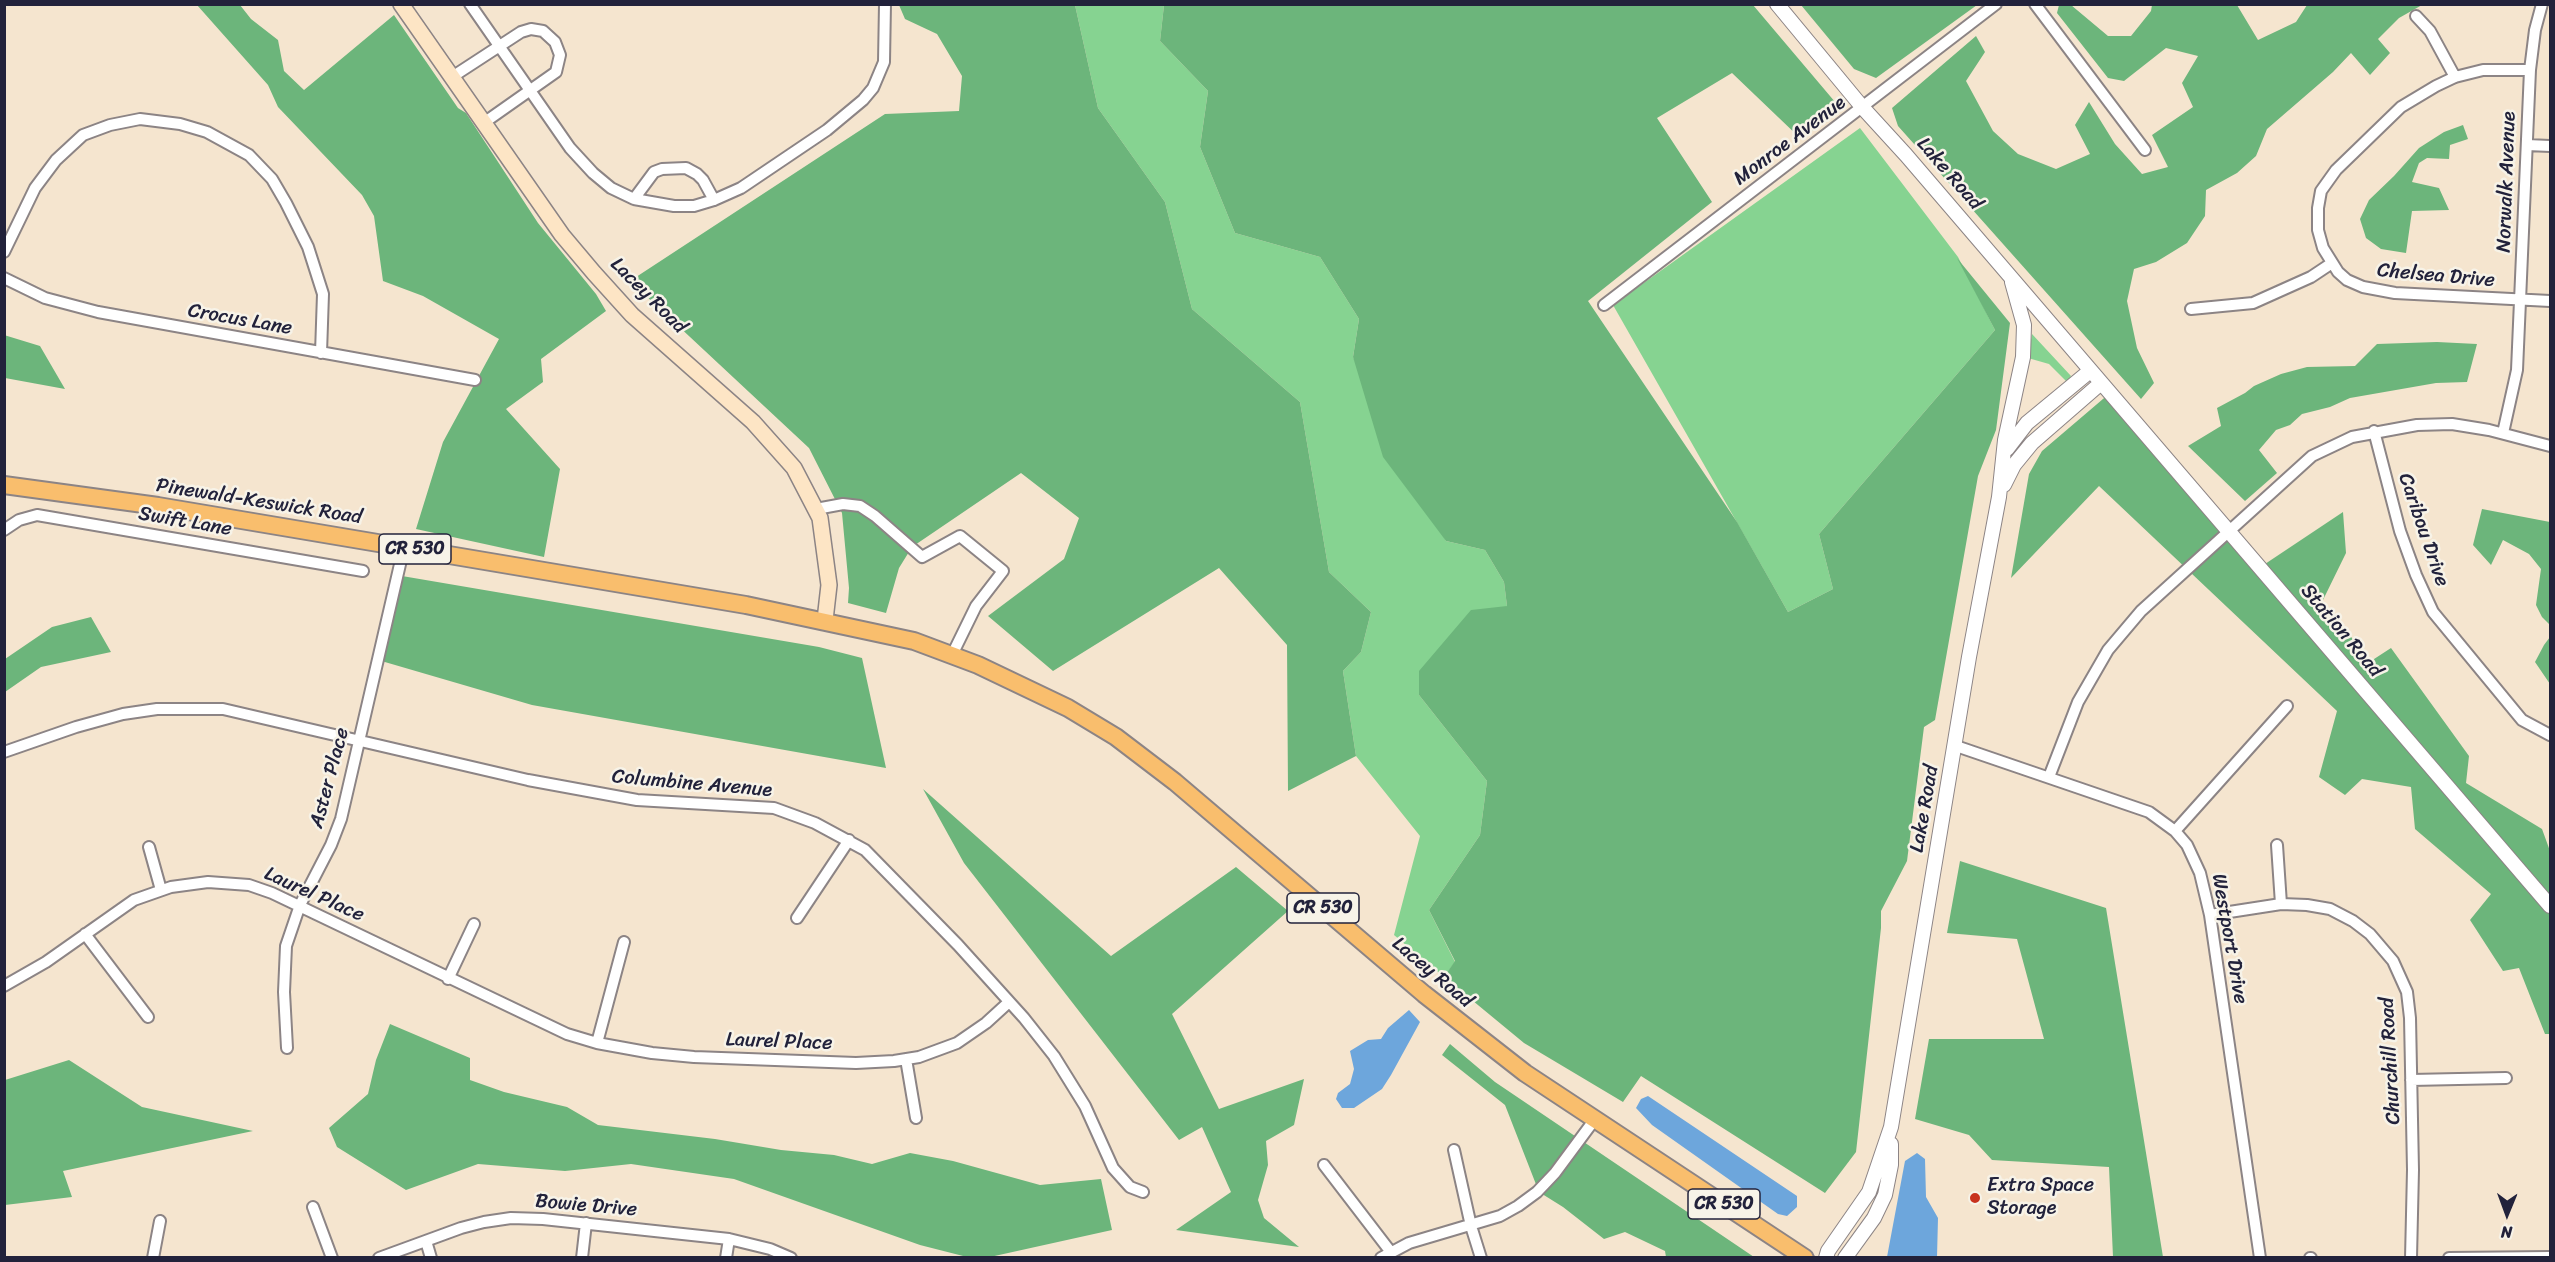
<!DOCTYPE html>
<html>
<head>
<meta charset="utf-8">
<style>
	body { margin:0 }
	#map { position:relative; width:2555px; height:1262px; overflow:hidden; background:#f5e5cf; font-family:Sriracha,sans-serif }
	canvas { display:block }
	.frame { position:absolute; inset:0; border:6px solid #22223b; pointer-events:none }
	.north { position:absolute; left:2477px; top:1184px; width:60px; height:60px; -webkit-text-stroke:4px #f7f3e8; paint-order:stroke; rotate:181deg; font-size:16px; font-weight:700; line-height:24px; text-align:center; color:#22223b }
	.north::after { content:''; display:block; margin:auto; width:21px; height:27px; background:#22223b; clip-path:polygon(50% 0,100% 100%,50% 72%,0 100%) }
</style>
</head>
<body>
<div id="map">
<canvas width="2555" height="1262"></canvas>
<div class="frame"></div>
<div class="north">N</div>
</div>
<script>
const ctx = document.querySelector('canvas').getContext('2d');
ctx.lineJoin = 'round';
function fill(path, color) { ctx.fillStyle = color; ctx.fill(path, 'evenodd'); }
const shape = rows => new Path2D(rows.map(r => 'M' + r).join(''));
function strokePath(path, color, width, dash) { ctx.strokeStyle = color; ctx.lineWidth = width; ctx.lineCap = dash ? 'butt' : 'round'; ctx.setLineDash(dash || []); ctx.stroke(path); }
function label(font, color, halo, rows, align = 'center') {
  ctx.font = font + ' Sriracha,sans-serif'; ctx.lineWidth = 5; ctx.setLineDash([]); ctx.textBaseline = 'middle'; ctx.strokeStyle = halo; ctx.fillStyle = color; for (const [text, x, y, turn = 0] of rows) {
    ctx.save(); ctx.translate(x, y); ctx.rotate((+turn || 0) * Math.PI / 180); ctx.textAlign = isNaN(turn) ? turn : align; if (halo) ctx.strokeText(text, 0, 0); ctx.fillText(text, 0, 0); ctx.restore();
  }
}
fill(shape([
	[1075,5,1164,5,1160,41,1208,91,1200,147,1235,233,1320,257,1359,319,1353,357,1446,541,1485,550,1504,582,1507,606,1419,695,1487,781,1480,835,1429,910,1455,962,1444,977,1394,935,1420,836,1356,756,1343,671,1361,652,1371,612,1329,572,1300,402,1192,309,1165,202,1098,108],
	[1860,128,1958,257,1995,330,1819,534,1833,589,1788,612,1613,305],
	[2032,334,2071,376,2067,382,2049,364,2028,358]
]), '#86d391');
fill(shape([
	[197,5,240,5,251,19,278,40,284,71,304,90,394,15,458,108,466,113,538,223,596,294,606,311,541,359,543,382,506,409,560,469,544,557,416,529,443,442,499,339,423,296,383,281,374,216,362,195,278,107,268,85],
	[899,5,1075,5,1098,108,1165,202,1192,309,1300,402,1329,572,1371,612,1361,652,1343,671,1356,756,1288,791,1287,645,1219,568,1053,671,988,616,1064,559,1079,518,1021,473,912,547,899,568,886,613,848,603,849,588,842,513,809,448,630,281,885,114,959,111,962,76,937,34,905,19],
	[1164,5,1753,5,1841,109,1801,139,1732,73,1657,118,1712,202,1588,301,1737,522,1788,612,1833,589,1819,534,1995,330,1957,258,2010,323,1996,430,1978,476,1935,720,1924,727,1907,861,1881,911,1881,928,1856,1152,1825,1193,1641,1076,1623,1102,1524,1043,1444,977,1455,961,1429,910,1480,835,1487,781,1419,695,1419,671,1471,610,1507,606,1504,582,1485,550,1446,541,1383,457,1353,357,1359,319,1320,257,1235,233,1200,147,1208,91,1160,41],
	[1801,5,1977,5,1876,78,1854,69],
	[2059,5,2071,5,2108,36,2131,36,2151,11,2152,5,2237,5,2258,40,2296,22,2307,5,2422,5,2399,18,2378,39,2390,53,2370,75,2351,53,2333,72,2267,129,2256,156,2237,173,2206,190,2205,216,2187,243,2156,262,2134,269,2127,301,2137,348,2154,383,2141,399,1898,126,1892,108,1976,36,1985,52,1966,81,1993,131,2018,154,2056,169,2090,154,2075,125,2089,102,2115,144,2142,174,2168,167,2152,135,2193,107,2182,83,2198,56,2166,48,2124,81,2108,78,2057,13],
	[2463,125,2468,139,2450,145,2449,159,2427,158,2419,163,2412,182,2439,188,2449,210,2412,211,2406,253,2381,249,2366,238,2360,219,2369,200,2394,176,2419,148,2444,132],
	[4,335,40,346,65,389,5,378],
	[2437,342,2477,344,2467,382,2436,383,2350,398,2330,407,2302,414,2290,425,2276,430,2259,450,2277,473,2245,501,2188,446,2221,426,2217,408,2245,393,2254,386,2281,374,2307,367,2355,366,2377,344],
	[2110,393,2262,566,2343,512,2346,553,2322,602,2371,661,2391,648,2469,756,2466,783,2542,829,2550,851,2550,1034,2545,1034,2519,968,2503,971,2470,920,2491,894,2415,829,2411,787,2362,779,2345,795,2319,777,2337,711,2099,486,2011,578,2029,474,2042,451],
	[2482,509,2550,522,2550,625,2542,617,2536,605,2541,569,2529,554,2503,540,2491,565,2473,545],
	[402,576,819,647,862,658,886,768,532,705,378,660],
	[91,617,111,652,41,667,5,692,5,659,52,627],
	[2550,637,2550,684,2535,662,2544,645],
	[923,789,1111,956,1236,867,1288,911,1172,1014,1219,1109,1304,1079,1294,1125,1266,1141,1268,1165,1258,1200,1264,1218,1299,1247,1176,1230,1231,1192,1202,1127,1179,1140,964,863],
	[1960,861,2106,908,2163,1257,2113,1257,2109,1167,1992,1160,1969,1135,1915,1119,1929,1039,2044,1039,2017,939,1947,933],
	[390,1024,470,1058,470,1080,504,1092,567,1107,598,1125,715,1139,781,1150,834,1155,872,1164,910,1153,953,1161,1040,1185,1101,1179,1112,1230,990,1257,967,1257,920,1245,734,1179,631,1164,565,1171,478,1164,406,1190,337,1147,329,1128,368,1094,376,1060],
	[1450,1044,1495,1082,1754,1257,1666,1257,1665,1251,1625,1232,1604,1239,1563,1207,1539,1192,1505,1105,1442,1055],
	[69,1060,142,1107,253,1131,63,1171,72,1197,5,1205,5,1080]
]), '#6cb57b');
fill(shape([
	[1409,1010,1420,1022,1391,1075,1382,1089,1354,1108,1342,1108,1336,1099,1338,1093,1350,1084,1354,1069,1350,1051,1368,1040,1381,1039,1388,1028],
	[1648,1096,1797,1196,1797,1207,1787,1216,1778,1214,1652,1125,1636,1108,1641,1099],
	[1917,1153,1925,1159,1926,1197,1938,1218,1937,1257,1887,1257,1905,1161]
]), '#6da6dc');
const minor = shape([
	[470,4,570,148,593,173,611,188,634,199,674,206,694,206,714,200,741,188,827,130,863,100,873,88,884,62,885,4],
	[2035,4,2145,150],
	[2416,16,2430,31,2455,77],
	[2530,70,2483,70,2455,77,2436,86,2401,107,2336,170,2321,191,2318,208,2318,230,2323,248,2338,272,2347,280,2363,287,2395,293,2550,301],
	[452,77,521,32,531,29,543,31,555,42,560,55,556,72,485,122],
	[2527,145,2550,146],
	[634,199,654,172,662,169,686,168,697,174,703,180,714,200],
	[4,252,35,188,56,160,83,135,110,125,140,119,180,124,207,132,249,155,272,179,286,203,308,247,323,294,321,353],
	[4,278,45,298,98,312,475,380],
	[1604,305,1996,4],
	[2191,309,2253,303,2311,277,2332,263],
	[2374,431,2400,531,2416,575,2433,612,2522,720,2550,735],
	[2503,433,2517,370,2530,70,2535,30,2542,4],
	[816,509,843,504,860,506,875,516,922,557,960,536,1003,571,976,606,952,655],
	[4,530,19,520,37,515,363,571],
	[1956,746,2149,812,2175,831,2187,845,2200,873,2210,915,2260,1258],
	[4,752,76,727,123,714,157,709,223,709,528,780,637,800,774,808,815,823,865,850,958,945,1024,1018,1054,1056,1085,1106,1113,1168,1130,1187,1143,1192],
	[2049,777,2078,702,2108,650,2141,611,2312,456,2352,437,2417,425,2452,424,2489,430,2550,446],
	[2175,831,2287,706],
	[2277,845,2281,904],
	[149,847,161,890],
	[2210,915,2281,904,2307,905,2330,909,2353,921,2370,934,2393,961,2407,992,2410,1018,2413,1170,2411,1258],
	[797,918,849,840],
	[85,934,148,1017],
	[448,979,474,924],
	[4,986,46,962,134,900,171,887,208,882,249,885,272,893,567,1034,597,1043,652,1053,694,1057,856,1063,894,1061,919,1057,957,1043,986,1023,1009,1002],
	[597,1043,624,942],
	[287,1048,284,992,286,946,300,905,331,845,341,819,404,547],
	[906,1059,916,1118],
	[2411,1080,2506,1078],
	[1454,1150,1471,1226,1481,1258],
	[1324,1165,1390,1251],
	[313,1207,332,1258],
	[426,1241,431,1258],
	[153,1258,160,1221],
	[379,1258,461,1228,484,1222,511,1218,543,1219,729,1239,770,1249,791,1258],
	[582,1258,586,1223],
	[726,1258,729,1239],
	[1381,1258,1409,1243,1500,1216,1518,1206,1537,1192,1555,1173,1595,1119],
	[2310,1258,2311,1258],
	[2449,1258,2550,1257]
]);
const tertiary = shape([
	[1777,4,1863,108,1906,155,2550,906],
	[2007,449,2027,423,2090,371],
	[2004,485,2014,465,2032,443,2101,383],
	[1826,1258,1828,1251,1869,1192,1891,1127,1969,657,1999,497,2005,440,2023,357,2024,325,2012,282],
	[1845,1258,1874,1218,1885,1195,1891,1165,1891,1144]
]);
const secondary = shape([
	[401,4,562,235,594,273,632,315,753,422,794,468,820,518,829,585,825,620]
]);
const primary = shape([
	[4,485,158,506,746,605,914,641,978,665,1068,708,1116,737,1175,782,1424,994,1525,1073,1805,1258]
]);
strokePath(minor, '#8c8485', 14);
strokePath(tertiary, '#8c8485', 16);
strokePath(secondary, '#8c8485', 18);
strokePath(primary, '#8c8485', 20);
strokePath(minor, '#fff', 10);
strokePath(tertiary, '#fff', 14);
strokePath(secondary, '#fde5c5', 15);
strokePath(primary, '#f9be6d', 16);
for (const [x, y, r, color] of [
	[1975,1198,6,"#c8321e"]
]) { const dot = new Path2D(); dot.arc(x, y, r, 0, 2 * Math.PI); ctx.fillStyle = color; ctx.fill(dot); strokePath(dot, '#f7f3e8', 2); }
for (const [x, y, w] of [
	[415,549,72],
	[1323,908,72],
	[1724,1204,72]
]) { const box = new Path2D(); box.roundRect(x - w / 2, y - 15, w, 30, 4.5); ctx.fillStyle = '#f7f3e8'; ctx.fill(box); strokePath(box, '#22223b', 1.5); }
label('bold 18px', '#22223b', null, [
	["CR 530",415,549],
	["CR 530",1323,908],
	["CR 530",1724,1204]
]);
label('20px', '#22223b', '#f7f3e8', [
	["Monroe Avenue",1790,141,-37],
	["Lake Road",1949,174,49],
	["Norwalk Avenue",2507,182,-88],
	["Chelsea Drive",2436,276,5],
	["Lacey Road",648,296,45],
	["Crocus Lane",240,320,10],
	["Pinewald-Keswick Road",259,502,9],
	["Swift Lane",185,522,10],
	["Caribou Drive",2423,530,71],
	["Station Road",2341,631,50],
	["Aster Place",330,778,-75],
	["Columbine Avenue",692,784,5],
	["Lake Road",1925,809,-80],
	["Laurel Place",314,895,24],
	["Westport Drive",2229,939,80],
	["Lacey Road",1432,973,40],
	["Laurel Place",779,1042,2],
	["Churchill Road",2391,1061,-93],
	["Bowie Drive",586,1206,5]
]);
label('20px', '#22223b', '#f7f3e8', [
	["Extra Space",1987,1186],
	["Storage",1987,1209]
], 'left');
</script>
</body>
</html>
